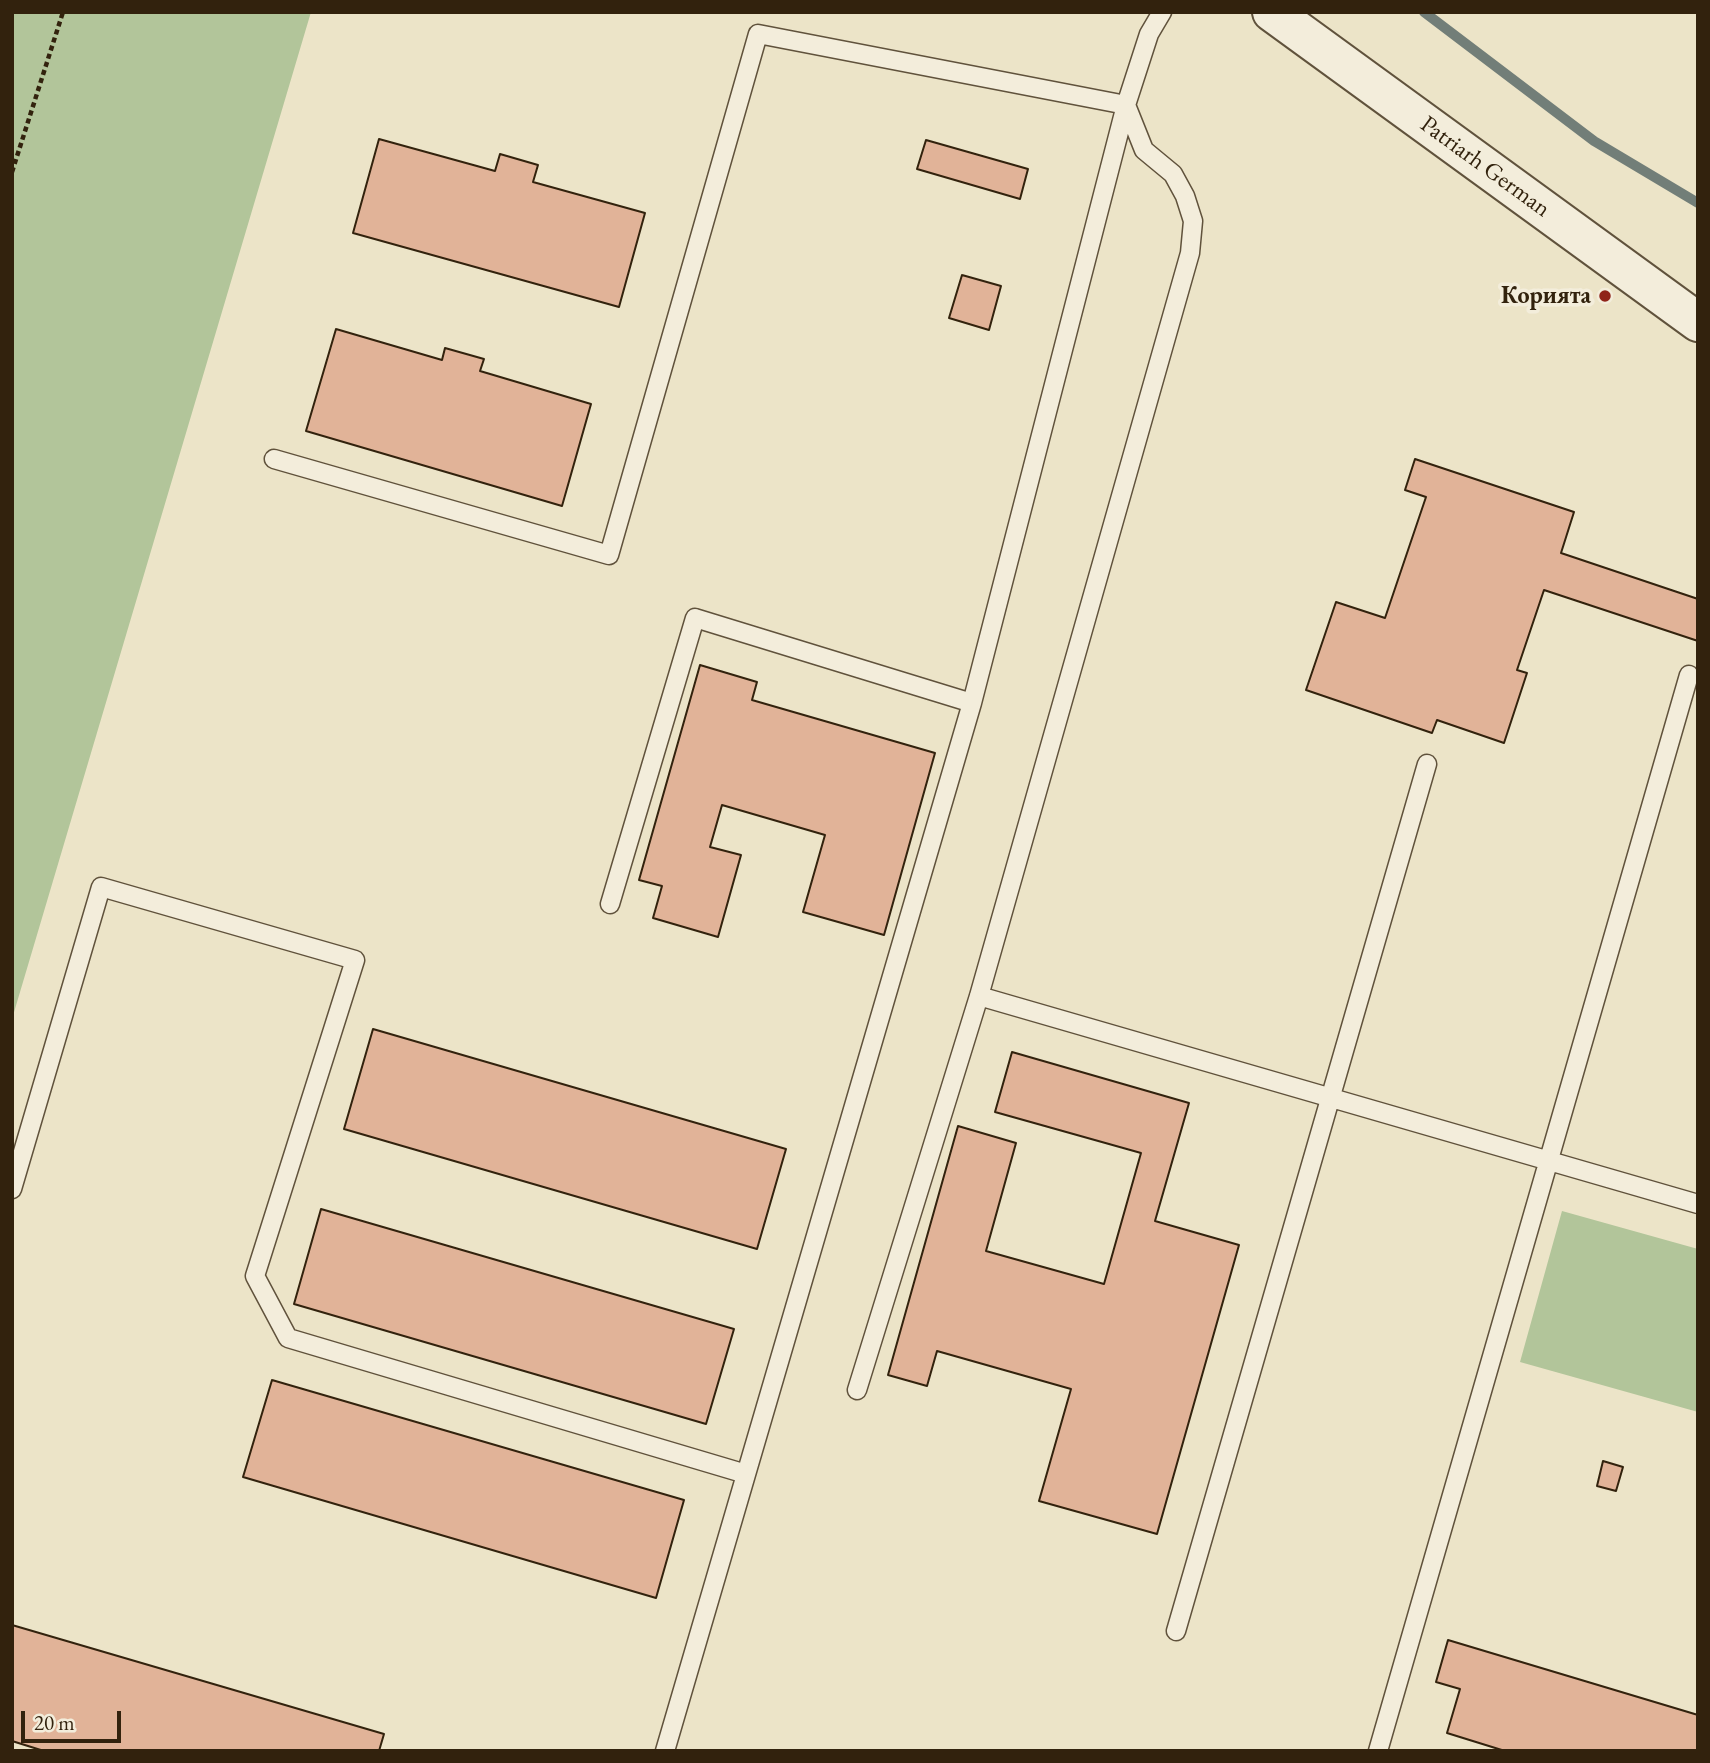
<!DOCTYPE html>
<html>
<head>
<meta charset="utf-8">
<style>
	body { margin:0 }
	#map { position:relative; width:1710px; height:1763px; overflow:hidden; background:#ece4c8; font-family:"EB Garamond",serif }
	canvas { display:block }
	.frame { position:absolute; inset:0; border:14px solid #32220d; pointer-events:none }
	.scale { position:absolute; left:21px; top:1711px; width:100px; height:32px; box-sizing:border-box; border:4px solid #32220d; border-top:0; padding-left:9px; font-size:21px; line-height:24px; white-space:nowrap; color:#32220d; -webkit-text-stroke:5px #f3eddb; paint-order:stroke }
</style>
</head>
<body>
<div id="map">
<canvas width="1710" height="1763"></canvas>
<div class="frame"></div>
<div class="scale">20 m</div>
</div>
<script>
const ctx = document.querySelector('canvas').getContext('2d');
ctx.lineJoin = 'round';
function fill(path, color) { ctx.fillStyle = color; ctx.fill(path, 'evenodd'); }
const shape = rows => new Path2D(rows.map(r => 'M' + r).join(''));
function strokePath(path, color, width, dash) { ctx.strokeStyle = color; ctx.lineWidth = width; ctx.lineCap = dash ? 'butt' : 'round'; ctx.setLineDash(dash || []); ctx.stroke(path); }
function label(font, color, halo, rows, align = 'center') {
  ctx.font = font + ' "EB Garamond",serif'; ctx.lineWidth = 7; ctx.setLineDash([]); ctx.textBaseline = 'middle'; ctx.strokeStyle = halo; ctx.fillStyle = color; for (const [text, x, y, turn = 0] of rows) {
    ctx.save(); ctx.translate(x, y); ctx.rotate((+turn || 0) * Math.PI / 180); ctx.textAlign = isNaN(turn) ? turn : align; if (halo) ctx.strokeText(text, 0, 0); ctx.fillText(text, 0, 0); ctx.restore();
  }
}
fill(shape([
	[12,12,311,12,12,1019],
	[1562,1211,1698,1249,1698,1412,1520,1362]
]), '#b2c59a');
strokePath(shape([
	[1424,12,1594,141,1698,203]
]), '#727e78', 10);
const building = shape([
	[379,139,495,171,500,154,538,165,533,182,645,213,619,307,353,233,379,139],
	[926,140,1028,169,1020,199,917,169,926,140],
	[962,275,1001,286,989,330,949,318,962,275],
	[336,329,442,360,445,348,484,359,480,371,591,404,562,506,306,431,336,329],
	[1415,459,1574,512,1561,553,1698,599,1698,641,1544,590,1517,670,1527,673,1504,743,1437,720,1432,733,1306,690,1336,602,1385,618,1426,497,1405,490,1415,459],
	[700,665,757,682,752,700,935,753,884,935,803,912,825,835,722,805,710,847,741,855,718,937,653,918,662,886,639,880,700,665],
	[373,1029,786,1149,757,1249,344,1129,373,1029],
	[1012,1052,1189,1103,1155,1221,1239,1245,1157,1534,1039,1501,1071,1389,937,1351,927,1386,888,1375,958,1126,1016,1143,986,1251,1104,1284,1141,1153,995,1112,1012,1052],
	[321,1209,734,1329,706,1424,294,1304,321,1209],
	[272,1380,684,1500,656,1598,243,1477,272,1380],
	[1603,1461,1623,1467,1616,1491,1597,1486,1603,1461],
	[12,1625,384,1734,379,1751,44,1751,12,1741,12,1625],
	[1448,1640,1698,1715,1698,1751,1505,1751,1447,1733,1460,1689,1436,1682,1448,1640]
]);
fill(building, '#e1b398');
strokePath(building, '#32220d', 2);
const service = shape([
	[274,459,609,555,758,34,1126,105,972,703,665,1751],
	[610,904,695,618,972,703],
	[979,996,1698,1204],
	[12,1189,101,887,355,960,255,1276,288,1338,746,1474],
	[857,1390,979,996,1190,253,1193,221,1185,196,1173,174,1144,150,1126,105,1149,34,1162,12],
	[1176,1631,1427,764],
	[1378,1751,1689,675]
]);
const tertiary = shape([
	[1272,12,1698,322]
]);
strokePath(service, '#60523c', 21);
strokePath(tertiary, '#60523c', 42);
strokePath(shape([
	[12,172,63,12]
]), '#32220d', 4.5, [5, 3.5]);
strokePath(service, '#f3eddb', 18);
strokePath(tertiary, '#f3eddb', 38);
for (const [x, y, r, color] of [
	[1605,296,7,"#8f2418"]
]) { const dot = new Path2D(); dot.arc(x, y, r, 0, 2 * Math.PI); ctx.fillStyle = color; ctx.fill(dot); strokePath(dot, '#f3eddb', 2.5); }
label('24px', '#32220d', '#f3eddb', [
	["Patriarh German",1485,167,36]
]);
label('bold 24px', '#32220d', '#f3eddb', [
	["Корията",1591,296]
], 'right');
</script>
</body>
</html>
